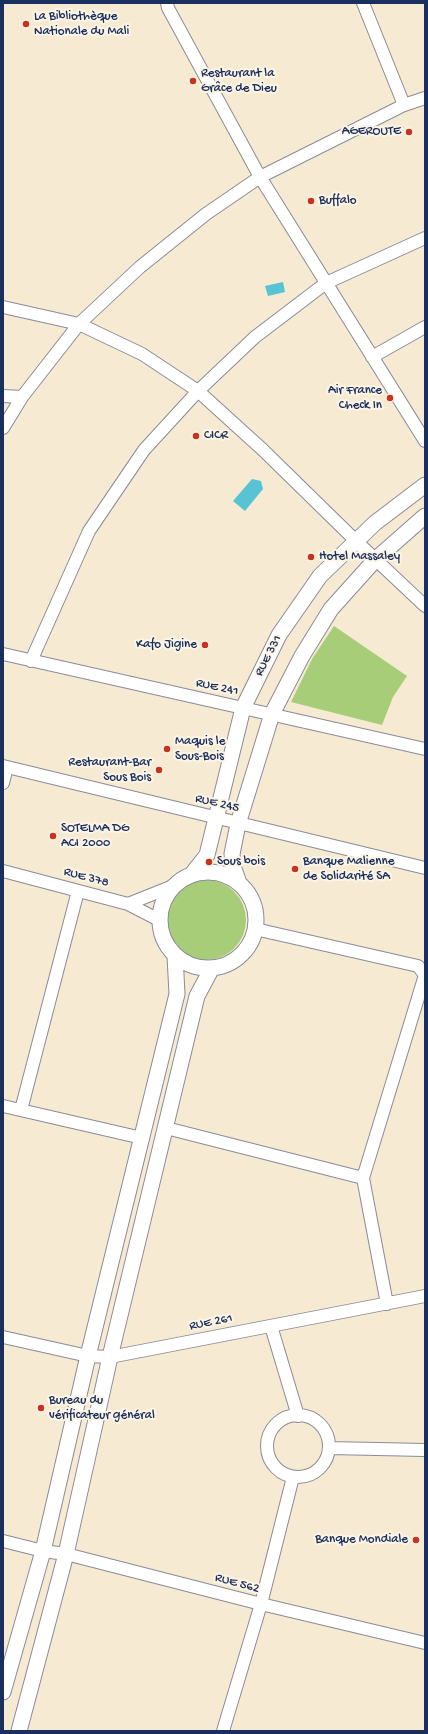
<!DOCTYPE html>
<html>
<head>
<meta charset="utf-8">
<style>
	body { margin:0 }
	#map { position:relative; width:428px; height:1734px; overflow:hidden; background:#f7ead2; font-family:"Gochi Hand",sans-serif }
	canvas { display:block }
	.frame { position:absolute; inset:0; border:4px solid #1b2f5e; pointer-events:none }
</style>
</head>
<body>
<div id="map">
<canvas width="428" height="1734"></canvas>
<div class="frame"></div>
</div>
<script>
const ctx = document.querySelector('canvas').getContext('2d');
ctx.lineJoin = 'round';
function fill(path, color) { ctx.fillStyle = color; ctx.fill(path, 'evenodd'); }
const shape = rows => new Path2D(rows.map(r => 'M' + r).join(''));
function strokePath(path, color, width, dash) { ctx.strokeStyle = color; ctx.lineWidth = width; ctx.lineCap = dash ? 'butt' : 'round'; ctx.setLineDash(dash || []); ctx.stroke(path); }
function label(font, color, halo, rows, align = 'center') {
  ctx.font = font + ' "Gochi Hand",sans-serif'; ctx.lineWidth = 4; ctx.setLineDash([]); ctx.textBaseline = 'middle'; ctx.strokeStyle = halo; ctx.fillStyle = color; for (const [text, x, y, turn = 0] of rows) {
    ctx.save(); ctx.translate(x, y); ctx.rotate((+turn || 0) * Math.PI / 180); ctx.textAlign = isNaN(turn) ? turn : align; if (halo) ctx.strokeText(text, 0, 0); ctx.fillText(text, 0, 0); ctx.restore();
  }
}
fill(shape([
	[334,626,407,676,393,697,382,725,291,702,312,659],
	'166 920a40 40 0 1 1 80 0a40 40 0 1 1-80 0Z'
]), '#a7cd78');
fill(shape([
	[283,282,285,292,268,296,265,286],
	[252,479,261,481,263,489,245,511,233,501]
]), '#58c3d3');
const minor = shape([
	[167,3,168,8,260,177,425,441],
	[363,3,404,105],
	[3,307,79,324,142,354,198,391,263,450,356,541,425,606],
	[372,357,425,327],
	[3,396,22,397],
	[3,428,22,397,79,324,140,267,206,214,260,177,404,105,425,98],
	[3,654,425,749],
	[31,661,89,531,144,450,198,391,255,337,326,283,425,238],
	[3,766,425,868],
	[3,783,7,767],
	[3,871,128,904,159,920],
	[128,904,173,886],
	[255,929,418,966,425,975,363,1178,387,1304],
	[3,1106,142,1138],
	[21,1110,78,891],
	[166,1128,363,1178],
	[271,1326,298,1416],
	[3,1337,88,1356,110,1357,425,1296],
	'267 1446a31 31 0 1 1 62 0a31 31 0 1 1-62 0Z',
	[329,1448,425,1450],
	[3,1541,43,1551,66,1554,261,1604,425,1643],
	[223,1731,261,1604,293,1477]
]);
const tertiary = shape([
	'160 920a48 48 0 1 1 96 0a48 48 0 1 1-96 0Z',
	[192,874,207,855,243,708,279,635,320,576,375,523,425,485],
	[239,883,233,866,232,854,238,824,272,714,302,656,331,609,375,560,425,516],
	[3,1692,43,1551,88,1356,177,994,175,956],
	[19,1731,66,1554,110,1357,197,996,212,968]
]);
strokePath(minor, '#898c98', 14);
strokePath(tertiary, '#898c98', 17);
strokePath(minor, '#fff', 12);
strokePath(tertiary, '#fff', 15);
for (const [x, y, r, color] of [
	[26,24,4,"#c8321e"],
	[193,81,4,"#c8321e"],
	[409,132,4,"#c8321e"],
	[311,201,4,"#c8321e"],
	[390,398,4,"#c8321e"],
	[196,436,4,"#c8321e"],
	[311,557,4,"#c8321e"],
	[205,645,4,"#c8321e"],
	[167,749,4,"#c8321e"],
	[159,770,4,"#c8321e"],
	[53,836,4,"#c8321e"],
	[209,862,4,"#c8321e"],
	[295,869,4,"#c8321e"],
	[41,1408,4,"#c8321e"],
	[416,1540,4,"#c8321e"]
]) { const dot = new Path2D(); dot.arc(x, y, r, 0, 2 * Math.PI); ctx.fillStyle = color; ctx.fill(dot); strokePath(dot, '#fcf5e5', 1.5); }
label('13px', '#1b2f5e', '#fcf5e5', [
	["La Bibliothèque",34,17],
	["Nationale du Mali",34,32],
	["Restaurant la",201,74],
	["Grâce de Dieu",201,89],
	["AGEROUTE",401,132,"right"],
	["Buffalo",319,201],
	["Air France",382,391,"right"],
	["Check In",382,406,"right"],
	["CICR",204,436],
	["Hotel Massaley",319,557],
	["Kafo Jigine",197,645,"right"],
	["Maquis le",175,742],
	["Sous-Bois",175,757],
	["Restaurant-Bar",151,763,"right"],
	["Sous Bois",151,778,"right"],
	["SOTELMA DG",61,829],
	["ACI 2000",61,844],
	["Sous bois",217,862],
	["Banque Malienne",303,862],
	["de Solidarité SA",303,877],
	["Bureau du",49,1401],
	["vérificateur général",49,1416],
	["Banque Mondiale",408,1540,"right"]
], 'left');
label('13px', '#1b2f5e', '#fcf5e5', [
	["RUE 331",269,656,-63],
	["RUE 241",217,688,12],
	["RUE 245",217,804,13],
	["RUE 378",86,878,15],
	["RUE 261",211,1323,-11],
	["RUE 562",237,1584,15]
]);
</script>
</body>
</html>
